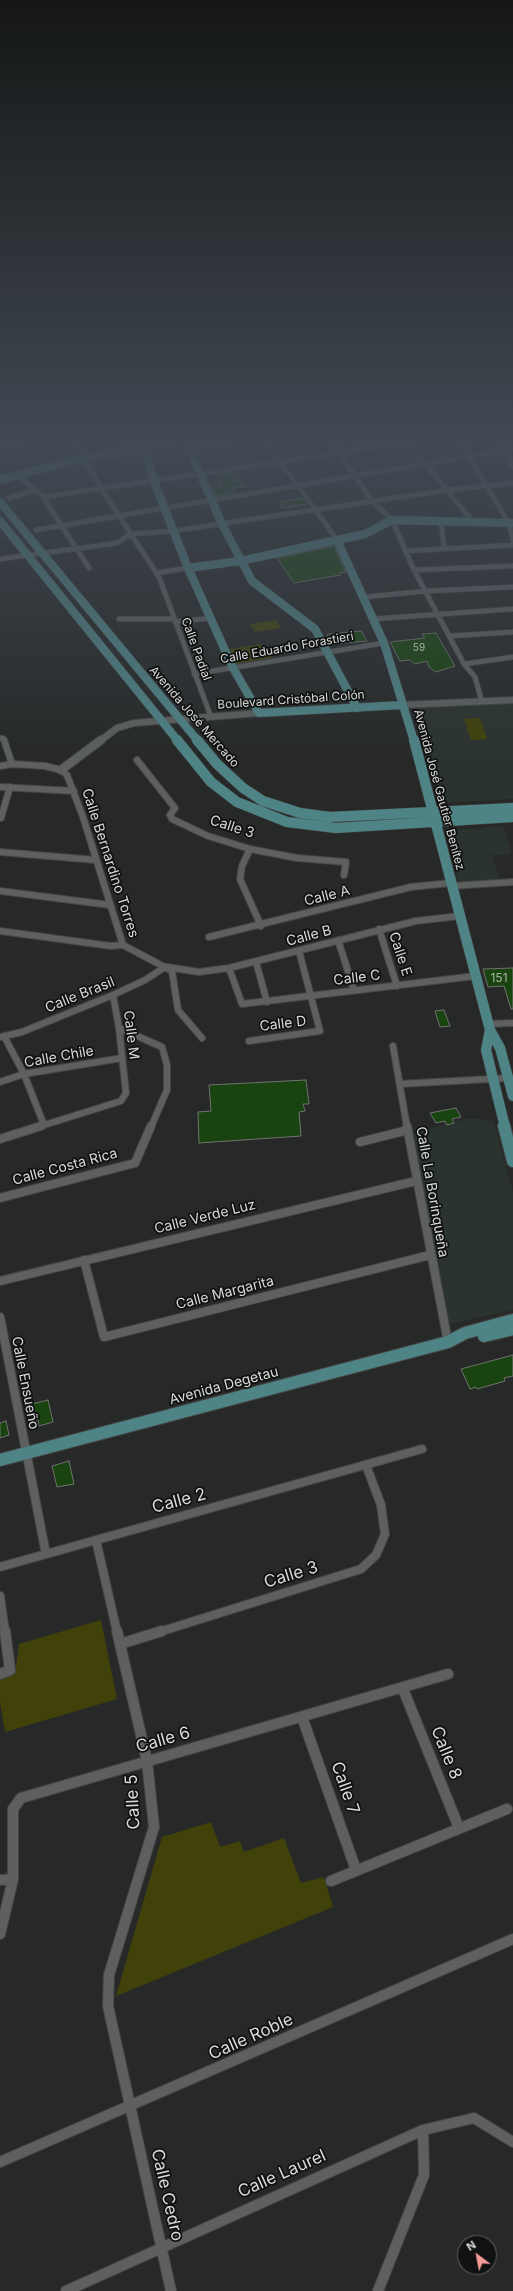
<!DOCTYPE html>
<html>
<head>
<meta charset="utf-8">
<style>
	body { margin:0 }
	#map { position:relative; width:513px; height:2291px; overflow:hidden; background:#272928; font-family:Inter,sans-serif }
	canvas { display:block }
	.north { position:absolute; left:457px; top:2235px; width:40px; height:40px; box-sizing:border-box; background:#101111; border:1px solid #606161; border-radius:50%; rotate:328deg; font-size:11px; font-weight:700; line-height:16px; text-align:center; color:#d8d9d9 }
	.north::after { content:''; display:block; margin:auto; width:14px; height:18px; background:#f59b98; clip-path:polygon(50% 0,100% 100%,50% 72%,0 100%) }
</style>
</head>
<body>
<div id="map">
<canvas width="513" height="2291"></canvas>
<div class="north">N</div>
</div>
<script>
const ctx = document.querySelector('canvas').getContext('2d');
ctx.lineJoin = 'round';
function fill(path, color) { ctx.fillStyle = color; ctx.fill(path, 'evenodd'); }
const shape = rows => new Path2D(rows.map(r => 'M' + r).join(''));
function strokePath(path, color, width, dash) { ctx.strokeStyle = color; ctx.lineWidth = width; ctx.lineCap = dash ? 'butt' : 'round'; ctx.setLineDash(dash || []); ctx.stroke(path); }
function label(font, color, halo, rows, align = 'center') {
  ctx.font = font + ' Inter,sans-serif'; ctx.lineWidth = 3.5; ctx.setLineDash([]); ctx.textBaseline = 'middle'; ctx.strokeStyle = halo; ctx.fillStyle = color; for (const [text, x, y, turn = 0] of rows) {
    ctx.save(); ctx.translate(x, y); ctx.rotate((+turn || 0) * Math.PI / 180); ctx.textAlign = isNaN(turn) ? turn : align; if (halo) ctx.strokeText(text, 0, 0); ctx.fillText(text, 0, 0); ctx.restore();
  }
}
fill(shape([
	[193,444,226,444,232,454,197,456],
	[513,703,513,799,441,803,418,708],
	[503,826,512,854,492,855,500,882,458,881,445,831],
	[469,1118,494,1121,513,1193,513,1310,449,1324,412,1133]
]), '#2b332f');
fill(shape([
	[276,620,281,628,255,632,250,624],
	[260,644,273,658,236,664,229,649],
	[480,718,487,739,471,740,464,719],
	[101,1620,117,1699,5,1732,0,1702,0,1678,15,1674,19,1644],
	[211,1822,220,1847,240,1841,244,1852,284,1838,301,1883,324,1877,333,1907,116,1996,162,1837]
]), '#41420a');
const building = shape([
	[0,444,22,444,22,449,0,452,0,444],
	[236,472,245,487,233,488,235,492,216,496,211,486,222,485,217,475,236,472],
	[303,498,307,504,283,508,279,502,303,498],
	[334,546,346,572,340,573,340,575,294,583,277,558,334,546],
	[361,631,367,641,332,644,326,638,328,634,361,631],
	[436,633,455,666,436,672,429,667,427,661,415,664,410,660,400,661,390,642,425,638,422,634,436,633],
	[513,968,513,1009,511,1009,504,986,488,987,483,969,513,968],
	[444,1010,450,1026,440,1027,435,1011,444,1010],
	[306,1080,309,1104,303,1104,305,1111,299,1112,301,1136,199,1143,198,1112,211,1111,209,1085,306,1080],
	[456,1108,461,1117,452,1119,454,1123,447,1125,445,1121,436,1123,430,1113,456,1108],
	[513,1355,513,1376,504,1378,505,1381,477,1389,476,1387,470,1389,461,1369,513,1355],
	[48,1400,53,1422,39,1426,38,1420,35,1421,33,1415,31,1416,28,1405,48,1400],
	[6,1421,9,1435,0,1438,0,1423,6,1421],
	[69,1461,74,1484,57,1487,52,1466,69,1461]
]);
fill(building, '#19440f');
strokePath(building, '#707270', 1);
const pedestrian = shape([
	[267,444,315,509]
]);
const minorFar3 = shape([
	[76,444,101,488,159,577,211,717],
	[333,444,373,502,392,520,414,570,464,664,475,677,482,702],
	[409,444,473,522],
	[461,444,509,523,513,541],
	[18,476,43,497,89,568],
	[43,497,400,444],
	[9,498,36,490],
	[315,509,337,540],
	[441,520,444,548],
	[36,530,513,449],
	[405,551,513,545],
	[0,559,117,543,131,534,173,531,448,490,513,483],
	[414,570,513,566],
	[156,573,188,568],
	[364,597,427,591,513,587],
	[119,619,174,619],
	[373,619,513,609],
	[175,622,211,618],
	[449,636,513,632],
	[464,664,513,657],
	[194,674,384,643],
	[0,738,3,738,4,741]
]);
const minorFar2 = shape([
	[4,740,12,764],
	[137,760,175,808,170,815,172,819,208,836,250,849,297,858,346,862,344,875],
	[0,766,12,764,45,766,61,770,67,775,83,817,123,945,172,971,178,1010,202,1038],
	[0,787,74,791],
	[1,818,10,787],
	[250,849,242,866,240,879,261,926],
	[0,852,96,860],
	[451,886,513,882],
	[0,891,110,905],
	[379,929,397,986],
	[0,931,111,946,123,945],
	[209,937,411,887,450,883],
	[338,940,354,990],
	[256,962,267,1002],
	[167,967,199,972,229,968,416,921,459,916],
	[229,968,242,1004,475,976],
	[488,1024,513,1023],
	[119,1028,162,1047,167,1065,167,1090,151,1127],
	[4,1036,24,1074,44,1125],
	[0,1037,22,1032,113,995,145,980,165,967],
	[249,1041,320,1031,299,951],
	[393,1046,407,1127],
	[0,1082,24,1074,122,1058],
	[400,1084,508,1078],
	[38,1127,121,1101,126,1093,119,1028,113,995]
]);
const minorFar1 = shape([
	[407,1126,448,1342],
	[0,1139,41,1126],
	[360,1142,408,1130],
	[0,1198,135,1163,151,1126],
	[84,1260,104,1337,430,1255],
	[0,1281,416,1181],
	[0,1317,46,1554],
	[96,1540,117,1632],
	[0,1567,422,1449],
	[0,1596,5,1632],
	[159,1632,361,1569,376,1555,385,1534,381,1505,366,1465]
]);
const minor = shape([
	[117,1631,147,1761,154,1827,109,1975,108,2006,171,2291],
	[120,1644,162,1631],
	[0,1674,10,1670,5,1631],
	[403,1689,459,1828],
	[302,1717,356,1870],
	[0,1880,13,1879],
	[331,1881,507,1809],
	[0,1934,13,1879,13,1809,21,1798,448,1674],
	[0,2162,513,1939],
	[66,2291,423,2130,474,2118,513,2142],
	[378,2291,424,2175,423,2130]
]);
const tertiaryFar1 = shape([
	[402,705,513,700],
	[100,741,117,728,134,723,259,713]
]);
const tertiary = shape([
	[61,770,101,740]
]);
const secondary = shape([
	[504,444,504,451,513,466]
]);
const primaryFar2 = shape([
	[144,444,154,481,188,568,233,668,259,713,402,705],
	[187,444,222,524,252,581,315,629,357,708],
	[0,480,81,459,168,444],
	[0,502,198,741],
	[0,521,178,741],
	[337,540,384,643,414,741],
	[188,568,240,561,365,534,392,520,513,523]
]);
const primaryFar1 = shape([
	[177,740,211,782,237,802,287,822,336,828,513,817],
	[197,740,217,764,243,788,263,801,300,813,330,817,513,808],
	[414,740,490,1030,500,1048,513,1096],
	[490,1030,486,1050,505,1127]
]);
const primary = shape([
	[504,1126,513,1161],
	[484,1336,513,1329],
	[0,1460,448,1342,465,1333,513,1320]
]);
strokePath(pedestrian, '#444645', 5);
strokePath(minorFar3, '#444645', 6);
strokePath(minorFar2, '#444645', 8);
strokePath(minorFar1, '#444645', 10);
strokePath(minor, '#444645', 12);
strokePath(tertiaryFar1, '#444645', 8);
strokePath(tertiary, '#444645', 10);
strokePath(secondary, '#444645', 8);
strokePath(primaryFar2, '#444645', 9);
strokePath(primaryFar1, '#444645', 11);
strokePath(primary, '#444645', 14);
strokePath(pedestrian, '#5d605f', 3.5);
strokePath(minorFar3, '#5d605f', 4.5);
strokePath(minorFar2, '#5d605f', 6);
strokePath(minorFar1, '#5d605f', 8);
strokePath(minor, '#5d605f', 10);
strokePath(tertiaryFar1, '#5d605f', 6);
strokePath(tertiary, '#5d605f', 8);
strokePath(secondary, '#567272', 6);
strokePath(primaryFar2, '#4f8486', 8);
strokePath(primaryFar1, '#4f8486', 10);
strokePath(primary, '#4f8486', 12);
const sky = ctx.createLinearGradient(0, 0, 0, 765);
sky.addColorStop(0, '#151716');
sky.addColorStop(0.58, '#414953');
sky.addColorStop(1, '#41495300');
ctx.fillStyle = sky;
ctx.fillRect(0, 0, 513, 765);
label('10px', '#a8b4a6', null, [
	["59",419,648]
]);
label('12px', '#d8d9d9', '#101111', [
	["Calle Eduardo Forastieri",287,648,-10],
	["Calle Padial",196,649,70],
	["Boulevard Cristóbal Colón",291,700,-4],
	["Avenida José Mercado",194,717,49],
	["Avenida José Gautier Benítez",439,790,75]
]);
label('12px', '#a8b4a6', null, [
	["151",499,978]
]);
label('14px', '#d8d9d9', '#101111', [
	["Calle 3",232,827,18],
	["Calle Bernardino Torres",110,863,72],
	["Calle A",327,896,-14],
	["Calle B",309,936,-15],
	["Calle E",400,954,72],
	["Calle C",357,978,-7],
	["Calle Brasil",80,995,-22],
	["Calle D",283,1024,-7],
	["Calle M",131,1035,83],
	["Calle Chile",59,1057,-10],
	["Calle Costa Rica",65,1167,-15],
	["Calle La Borinqueña",432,1192,80],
	["Calle Verde Luz",205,1217,-14],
	["Calle Margarita",225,1293,-14],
	["Calle Ensueño",25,1383,79],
	["Avenida Degetau",224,1386,-15]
]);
label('17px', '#d8d9d9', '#101111', [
	["Calle 2",179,1501,-15],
	["Calle 3",291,1575,-17],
	["Calle 6",163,1740,-16],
	["Calle 8",446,1753,68],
	["Calle 7",345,1788,71],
	["Calle 5",133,1802,-93],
	["Calle Roble",251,2037,-24],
	["Calle Laurel",282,2174,-24],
	["Calle Cedro",167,2195,77]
]);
</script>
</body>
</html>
